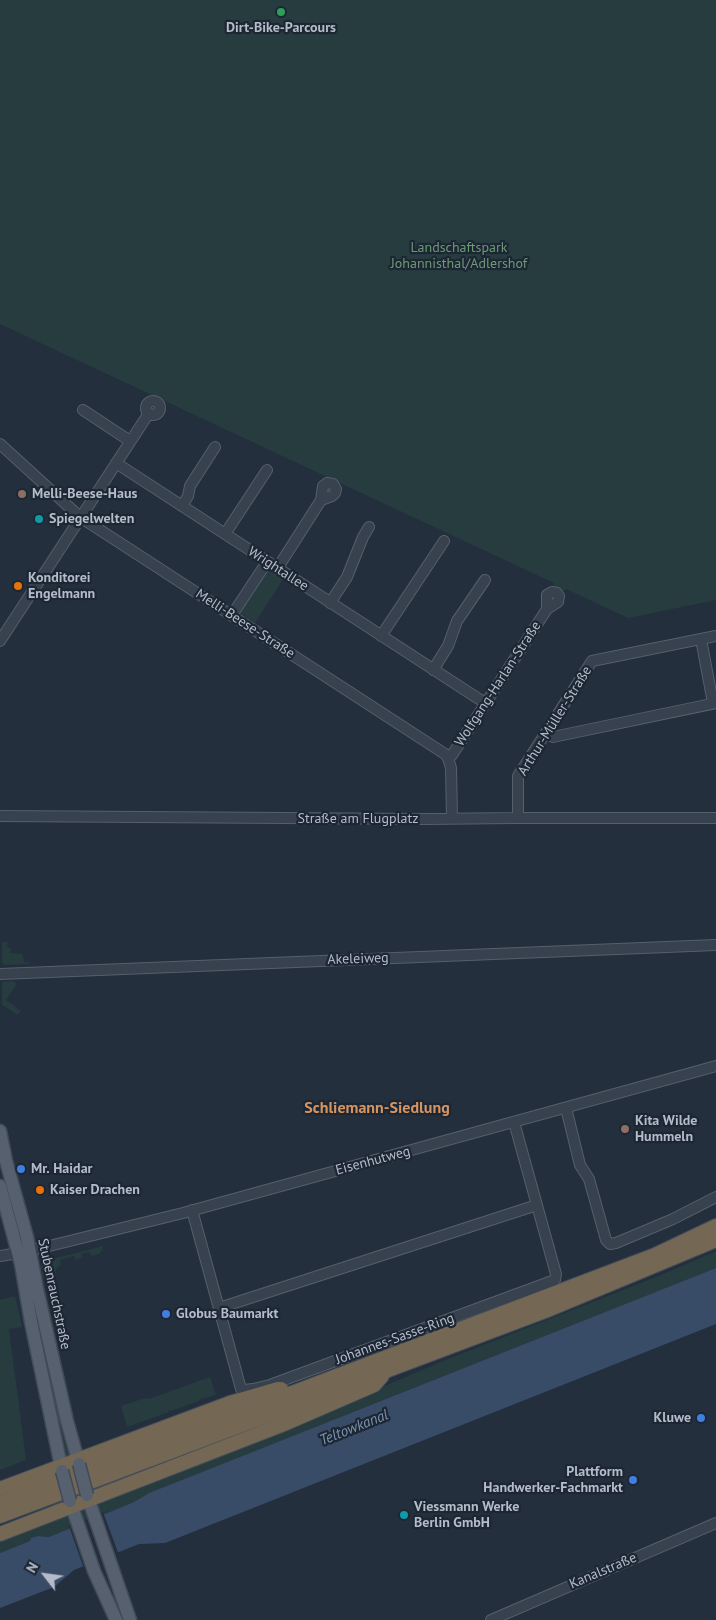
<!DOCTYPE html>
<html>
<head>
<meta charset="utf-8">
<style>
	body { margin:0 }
	#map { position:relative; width:716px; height:1620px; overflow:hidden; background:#242f3e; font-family:"PT Sans",sans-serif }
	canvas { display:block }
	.north { position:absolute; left:20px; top:1550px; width:50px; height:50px; -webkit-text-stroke:4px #1d2633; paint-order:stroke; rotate:300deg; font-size:14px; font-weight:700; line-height:20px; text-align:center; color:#b4bcc9 }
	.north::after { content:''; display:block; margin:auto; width:18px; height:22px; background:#b4bcc9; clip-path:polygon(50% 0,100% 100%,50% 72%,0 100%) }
</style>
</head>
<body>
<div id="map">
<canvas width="716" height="1620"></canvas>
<div class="north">N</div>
</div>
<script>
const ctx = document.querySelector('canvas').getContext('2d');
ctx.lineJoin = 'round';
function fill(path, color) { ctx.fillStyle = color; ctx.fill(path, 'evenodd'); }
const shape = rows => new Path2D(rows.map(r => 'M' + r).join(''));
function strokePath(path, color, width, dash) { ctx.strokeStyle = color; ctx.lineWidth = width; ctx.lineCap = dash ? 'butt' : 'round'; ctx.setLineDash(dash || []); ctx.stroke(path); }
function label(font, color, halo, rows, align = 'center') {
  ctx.font = font + ' "PT Sans",sans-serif'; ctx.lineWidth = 4.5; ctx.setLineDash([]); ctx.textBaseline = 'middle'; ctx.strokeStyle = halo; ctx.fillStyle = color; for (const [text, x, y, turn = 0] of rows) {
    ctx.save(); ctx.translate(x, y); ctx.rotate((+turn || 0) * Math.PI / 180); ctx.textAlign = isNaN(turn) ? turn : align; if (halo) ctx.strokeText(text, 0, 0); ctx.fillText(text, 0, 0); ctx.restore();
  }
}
fill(shape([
	[0,0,716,0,716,600,628,618,566,589,564,591,553,585,554,583,0,324],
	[269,566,285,576,255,623,239,612],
	[2,942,8,942,7,948,11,948,10,953,23,954,24,963,29,962,29,964,5,965,2,963],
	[13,981,17,984,6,1000,21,1011,18,1015,2,1005,2,982],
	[103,1246,102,1250,99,1254,92,1256,90,1252,81,1254,82,1258,75,1260,74,1256,60,1260,61,1264,56,1269,55,1277,45,1280,42,1275,41,1262],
	[716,1251,716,1268,149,1493,134,1502,49,1537,37,1536,30,1541,0,1553,0,1539,281,1430,448,1359,661,1275],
	[27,1266,74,1456,66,1460,49,1391],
	[15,1296,22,1327,9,1329,26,1460,0,1470,0,1300],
	[210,1377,216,1395,201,1399,199,1401,171,1411,168,1410,169,1412,127,1427,121,1406,145,1398,149,1399]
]), '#263c3f');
fill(shape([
	[716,1268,716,1324,165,1543,139,1544,74,1570,54,1587,0,1608,0,1553,30,1541,31,1538,38,1536,49,1537,134,1502,149,1493]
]), '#394c67');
fill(shape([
	[103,1512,119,1555,84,1569,69,1526]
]), '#242f3e');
const minor = shape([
	'146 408a7 7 0 1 1 14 0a7 7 0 1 1-14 0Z',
	[83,410,130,441],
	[0,444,80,517,445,754,448,758,451,768,452,818],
	[116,463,485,703],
	[182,506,188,496,190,486,215,447],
	[225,534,267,470],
	[277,569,321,500,323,486,327,483,333,484,336,489,335,493,332,496,321,500],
	[330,603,347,577,363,537,369,527],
	[232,615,267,562],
	[381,636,444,541],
	[701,639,713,703],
	[0,641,149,413],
	[433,670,448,646,457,621,485,580],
	[546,733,553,737,716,703],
	[448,758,452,755,547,609,547,595,552,592,557,593,559,596,558,602,547,609],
	[0,816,427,819,513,818,716,818],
	[518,818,518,776,592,661,716,636],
	[0,974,716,945],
	[566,1108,580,1165,589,1179,606,1240,610,1244,616,1243,673,1219,716,1197],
	[192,1210,241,1389,244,1390,253,1389,270,1385,555,1280,556,1274,514,1122],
	[29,1251,183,1213,716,1066],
	[0,1256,18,1253],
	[219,1308,537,1205],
	[491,1620,716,1523]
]);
const major = shape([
	[0,1131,6,1161,27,1237,37,1289,67,1421,79,1464],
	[0,1186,21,1264,31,1322,62,1471],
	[87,1495,130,1620],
	[70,1501,94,1571,116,1620]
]);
const highway = shape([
	[0,1489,230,1403,278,1389,281,1389],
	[0,1504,655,1255,716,1226],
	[0,1516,545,1311,716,1240],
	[0,1534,284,1424,374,1385,382,1376]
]);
strokePath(minor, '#565f6c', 12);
strokePath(major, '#414a57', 15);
strokePath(highway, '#434c59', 16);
strokePath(minor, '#38414e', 10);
strokePath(major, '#56606e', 12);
strokePath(highway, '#746855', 14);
const majorBridge = shape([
	[79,1464,87,1495],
	[62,1471,70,1501]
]);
strokePath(majorBridge, '#414a57', 15, []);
strokePath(majorBridge, '#56606e', 12);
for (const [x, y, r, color] of [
	[281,12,5,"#2e9e5b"],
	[22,494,5,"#8d6e63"],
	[39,519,5,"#0f9aa8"],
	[18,586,5,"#e8710a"],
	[625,1129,5,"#8d6e63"],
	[21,1169,5,"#3f7fe0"],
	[40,1190,5,"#e8710a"],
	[166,1314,5,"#3f7fe0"],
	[701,1418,5,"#3f7fe0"],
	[633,1480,5,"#3f7fe0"],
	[404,1515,5,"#0f9aa8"]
]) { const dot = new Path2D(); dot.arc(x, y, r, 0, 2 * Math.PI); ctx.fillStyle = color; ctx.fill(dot); strokePath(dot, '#1d2633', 2); }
label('bold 14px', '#b4bcc9', '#1d2633', [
	["Dirt-Bike-Parcours",281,28,"center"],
	["Melli-Beese-Haus",32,494],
	["Spiegelwelten",49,519],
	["Konditorei",28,578],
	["Engelmann",28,594],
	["Kita Wilde",635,1121],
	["Hummeln",635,1137],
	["Mr. Haidar",31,1169],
	["Kaiser Drachen",50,1190],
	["Globus Baumarkt",176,1314],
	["Kluwe",691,1418,"right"],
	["Plattform",623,1472,"right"],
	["Handwerker-Fachmarkt",623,1488,"right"],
	["Viessmann Werke",414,1507],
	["Berlin GmbH",414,1523]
], 'left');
label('14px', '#6b9a76', '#1d2633', [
	["Landschaftspark",459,248],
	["Johannisthal/Adlershof",459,264]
]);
label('14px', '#b4bcc9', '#1d2633', [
	["Wrightallee",278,569,33],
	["Melli-Beese-Straße",245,624,33],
	["Wolfgang-Harlan-Straße",498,684,-57],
	["Arthur-Müller-Straße",555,721,-58],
	["Straße am Flugplatz",358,819],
	["Akeleiweg",358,959,-2],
	["Eisenhutweg",373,1161,-15],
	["Stubenrauchstraße",54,1294,78],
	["Johannes-Sasse-Ring",395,1339,-20],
	["Kanalstraße",603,1571,-23]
]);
label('italic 15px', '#7c92b1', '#1d2633', [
	["Teltowkanal",354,1428,-22]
]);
label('bold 16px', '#d59563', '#1d2633', [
	["Schliemann-Siedlung",377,1108]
]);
</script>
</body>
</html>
